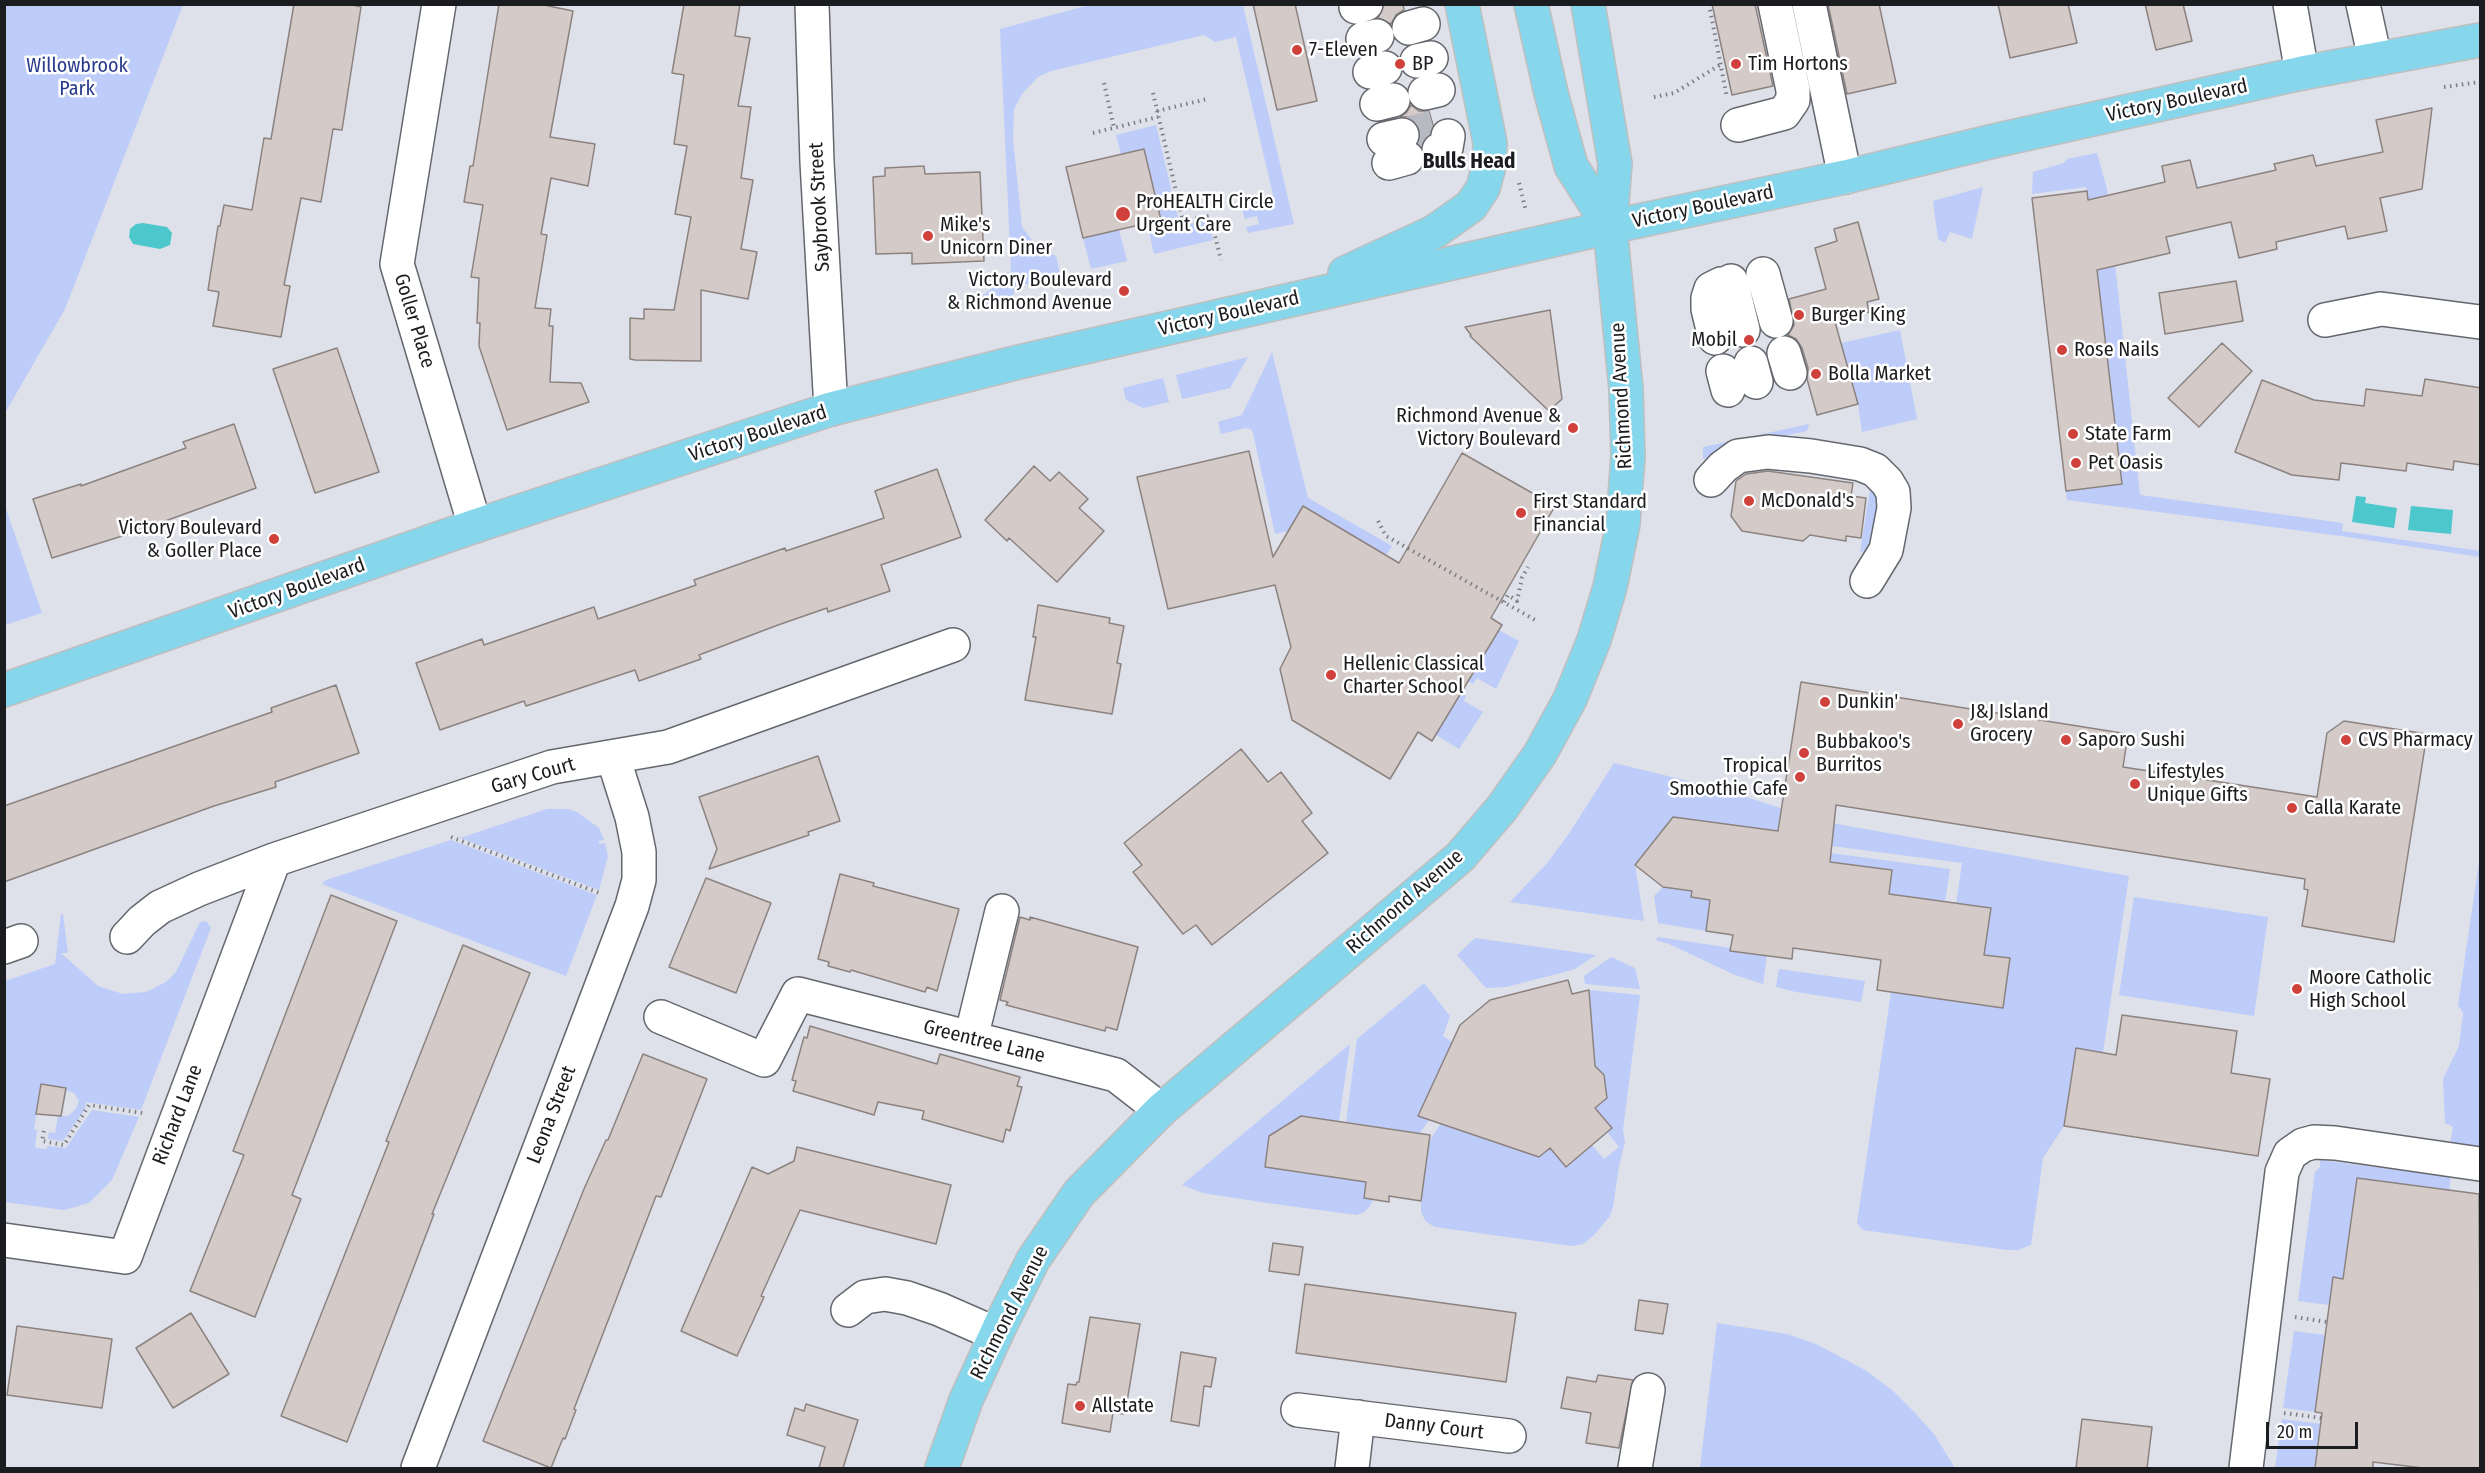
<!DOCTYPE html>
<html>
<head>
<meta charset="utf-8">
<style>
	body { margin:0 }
	#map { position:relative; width:2485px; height:1473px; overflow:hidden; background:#dee1e9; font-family:"Fira Sans Condensed",sans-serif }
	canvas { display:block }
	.frame { position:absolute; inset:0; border:6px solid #1b1c1f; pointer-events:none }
	.scale { position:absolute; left:2266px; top:1422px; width:92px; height:27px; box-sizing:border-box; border:3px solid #1b1c1f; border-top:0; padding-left:8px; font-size:18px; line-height:21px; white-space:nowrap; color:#1b1c1f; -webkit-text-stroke:4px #fff; paint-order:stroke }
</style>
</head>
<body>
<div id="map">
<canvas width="2485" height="1473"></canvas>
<div class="frame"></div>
<div class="scale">20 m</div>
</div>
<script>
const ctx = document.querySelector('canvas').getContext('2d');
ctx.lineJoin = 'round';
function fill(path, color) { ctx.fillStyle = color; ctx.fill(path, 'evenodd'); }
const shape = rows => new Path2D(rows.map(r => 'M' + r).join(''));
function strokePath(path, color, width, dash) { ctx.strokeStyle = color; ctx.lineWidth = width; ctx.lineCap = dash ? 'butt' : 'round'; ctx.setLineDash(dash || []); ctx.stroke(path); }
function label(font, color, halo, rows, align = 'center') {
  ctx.font = font + ' "Fira Sans Condensed",sans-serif'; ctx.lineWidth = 5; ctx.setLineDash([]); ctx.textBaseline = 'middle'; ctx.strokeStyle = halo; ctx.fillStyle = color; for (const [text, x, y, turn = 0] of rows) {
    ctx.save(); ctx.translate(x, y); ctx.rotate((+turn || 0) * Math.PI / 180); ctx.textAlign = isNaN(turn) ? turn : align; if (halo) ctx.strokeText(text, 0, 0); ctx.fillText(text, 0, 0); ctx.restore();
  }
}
fill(shape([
	[5,4,183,5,65,309,5,413],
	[1093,4,1243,5,1294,224,1248,233,1246,227,1259,224,1257,216,1245,219,1242,208,1244,204,1273,195,1236,37,1215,42,1204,35,1051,71,1038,77,1022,94,1014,109,1013,139,1022,227,1038,248,1056,256,1061,277,1017,286,1010,301,995,306,987,306,982,300,982,296,1001,281,1006,273,1011,271,1000,29],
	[1156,125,1180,226,1208,219,1213,240,1154,254,1147,223,1161,220,1144,149,1121,154,1116,135],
	[2097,153,2107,189,2140,495,2343,523,2342,531,2480,551,2480,557,2341,536,2067,500,2066,491,2122,484,2086,187,2032,194,2033,172,2064,163,2067,159],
	[1983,187,1972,239,1950,232,1945,243,1938,239,1933,201],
	[1119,230,1127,261,1091,269,1083,238],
	[1900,330,1917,419,1862,432,1858,404,1841,343],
	[1272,352,1308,498,1392,546,1386,555,1303,506,1288,531,1275,534,1253,433,1251,429,1245,428,1221,434,1218,422,1242,415],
	[1248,357,1230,388,1182,399,1176,375],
	[1163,378,1169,402,1143,408,1126,400,1123,388],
	[1809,424,1807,431,1727,447,1709,458,1703,459,1703,447],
	[1870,489,1876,494,1878,507,1871,546,1860,553],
	[5,506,42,613,5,625,4,625],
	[1499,630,1519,641,1496,689,1477,678,1473,684,1468,681],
	[1461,693,1466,696,1464,701,1483,712,1459,749,1436,735],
	[1614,763,1725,790,1820,821,2129,876,2103,1053,2076,1049,2064,1126,2043,1158,2031,1245,2018,1250,2007,1250,1863,1230,1857,1223,1891,992,2003,1007,2010,958,1984,955,1990,909,1956,904,1962,863,1832,846,1832,839,1673,817,1635,865,1644,921,1510,902,1548,862,1570,832],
	[547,809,568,809,577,812,599,828,604,840,599,841,599,844,605,843,608,856,599,890,460,838],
	[451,840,597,895,566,976,322,884,326,880],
	[1831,853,1950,869,1945,902,1889,894,1892,870,1830,862],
	[2480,856,2480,1148,2450,1144,2453,1127,2445,1123,2443,1079,2459,1046,2463,1013,2458,1005],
	[1663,887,1692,891,1691,897,1710,900,1706,931,1658,923,1654,896],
	[2134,897,2268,917,2254,1016,2119,995],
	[61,914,63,914,68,953,61,953,98,986,123,994,146,992,166,982,176,972,200,922,206,921,211,928,141,1110,86,1102,85,1109,63,1141,48,1139,49,1132,55,1133,58,1116,68,1116,76,1109,79,1101,74,1093,65,1090,65,1087,41,1084,34,1130,37,1130,35,1148,47,1149,47,1146,66,1148,92,1110,139,1117,112,1180,89,1203,64,1210,5,1202,5,981,55,964],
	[1658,937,1731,948,1767,956,1763,984,1735,975,1669,944,1656,940],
	[1475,938,1596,955,1575,969,1561,973,1506,987,1486,988,1457,955],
	[1611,957,1635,968,1640,989,1585,984,1584,976],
	[1779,969,1865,981,1861,1002,1796,992,1776,987],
	[1424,983,1450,1016,1443,1036,1452,1042,1427,1098,1440,1104,1420,1133,1346,1122,1357,1039],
	[1589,990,1640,995,1623,1130,1625,1142,1619,1166,1613,1207,1610,1216,1594,1235,1583,1244,1572,1246,1435,1227,1426,1222,1421,1212,1421,1201,1429,1142,1441,1123,1539,1157,1550,1147,1566,1167,1592,1145,1604,1159,1619,1147,1607,1132,1612,1128,1595,1108,1607,1098,1604,1075,1595,1066],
	[1350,1044,1339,1121,1301,1117,1269,1136,1265,1167,1366,1182,1373,1199,1370,1206,1364,1212,1357,1215,1267,1203,1203,1193,1182,1185],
	[2320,1160,2451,1177,2449,1190,2357,1178,2343,1279,2333,1277,2329,1305,2298,1301,2315,1172,2320,1167],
	[1717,1323,1787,1334,1816,1344,1865,1370,1892,1390,1917,1415,1934,1434,1955,1468,1700,1468],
	[2294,1331,2325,1335,2315,1412,2283,1408],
	[2282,1419,2321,1424,2315,1468,2275,1468]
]), '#bdccf9');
fill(shape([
	[143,223,167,227,172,233,170,245,160,249,133,244,129,237,130,229,136,224],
	[2356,496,2366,497,2365,503,2397,508,2394,528,2352,522],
	[2411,506,2453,510,2451,534,2408,530]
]), '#4cc8cd');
const building = shape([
	[294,4,348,4,361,7,342,130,333,129,321,202,301,198,284,285,290,286,281,337,213,326,219,292,208,290,218,226,220,226,224,205,252,210,264,138,271,139,294,4],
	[499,4,539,4,573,11,550,137,595,144,588,186,551,178,541,234,547,235,535,308,551,309,549,326,553,326,550,382,581,383,589,402,507,430,479,346,480,323,477,323,479,278,471,277,483,205,464,202,470,166,473,166,499,4],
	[684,4,740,4,735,36,750,38,738,106,751,107,741,178,753,180,741,249,757,252,748,299,701,290,701,361,635,360,630,359,630,318,644,319,644,309,674,310,691,217,675,214,687,146,674,144,684,75,672,73,684,4],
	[1253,4,1295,4,1317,101,1277,110,1253,4],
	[1384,4,1403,4,1404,10,1396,15,1391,24,1378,18,1384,4],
	[1712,4,1755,4,1773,86,1732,95,1712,4],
	[1828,4,1879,4,1896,83,1847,94,1828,4],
	[1998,4,2068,4,2077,43,2010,58,1998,4],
	[2145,4,2183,4,2192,41,2156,50,2145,4],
	[1411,105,1419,111,1429,111,1433,125,1421,146,1418,143,1420,132,1416,123,1408,117,1400,117,1406,113,1411,105],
	[2432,108,2422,189,2380,198,2387,231,2348,239,2345,226,2276,242,2277,249,2239,258,2231,222,2166,237,2170,253,2097,270,2122,484,2066,491,2032,198,2087,191,2088,200,2165,182,2162,166,2190,160,2197,188,2276,170,2274,164,2313,155,2316,166,2383,152,2376,120,2432,108],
	[1144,149,1161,220,1083,238,1066,167,1144,149],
	[924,166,925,174,980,172,984,261,912,264,912,253,876,254,873,177,885,176,885,168,924,166],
	[1858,222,1879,299,1867,302,1869,312,1835,322,1858,404,1817,415,1807,379,1808,368,1802,348,1796,339,1788,335,1794,325,1789,299,1826,289,1815,248,1837,241,1834,229,1858,222],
	[2236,281,2243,321,2165,334,2159,293,2236,281],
	[1550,310,1562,399,1549,411,1470,336,1471,335,1465,327,1550,310],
	[2222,343,2252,371,2199,427,2168,398,2222,343],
	[337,348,379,472,315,493,273,369,337,348],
	[2425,379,2481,388,2481,465,2454,461,2453,470,2407,463,2406,471,2341,463,2339,480,2292,475,2235,452,2262,380,2314,400,2364,406,2366,389,2422,396,2425,379],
	[234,424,256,488,135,532,52,558,33,499,81,484,81,486,186,448,183,442,234,424],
	[1249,451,1273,557,1303,506,1399,563,1462,453,1555,506,1491,618,1502,625,1432,741,1418,732,1390,779,1292,720,1280,669,1291,647,1275,585,1168,609,1137,477,1249,451],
	[1034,466,1050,481,1059,472,1088,499,1079,508,1104,531,1057,582,1009,538,1007,541,985,520,1034,466],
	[937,469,961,537,881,565,890,591,828,612,827,608,778,625,699,655,701,659,639,681,635,670,526,706,524,701,440,730,416,663,482,639,484,645,594,607,598,619,696,585,694,580,785,548,786,551,884,518,875,491,937,469],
	[1768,471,1853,483,1851,496,1866,498,1861,538,1846,536,1846,541,1810,535,1803,541,1742,531,1731,516,1736,481,1746,474,1768,471],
	[1038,605,1110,618,1109,623,1124,626,1117,663,1121,664,1112,714,1025,700,1036,637,1033,637,1038,605],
	[1801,682,2128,734,2123,767,2317,797,2327,733,2344,721,2427,734,2394,942,2302,926,2308,890,2304,889,2305,879,1836,805,1830,862,1892,870,1889,894,1991,908,1984,955,2010,958,2003,1008,1877,990,1881,960,1793,948,1792,959,1730,951,1733,935,1706,931,1710,900,1691,897,1692,891,1663,887,1635,865,1673,817,1778,831,1801,682],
	[336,685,359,753,275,782,276,787,214,806,4,882,4,806,272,712,271,708,336,685],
	[1241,749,1268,782,1281,772,1312,813,1302,821,1328,853,1212,945,1196,925,1183,934,1133,872,1142,865,1124,843,1241,749],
	[818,756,840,821,808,832,809,835,709,869,717,849,699,797,818,756],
	[840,874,874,883,873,886,959,909,937,991,927,987,925,992,851,970,850,972,828,966,829,962,818,959,840,874],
	[706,878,771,903,736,993,669,967,706,878],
	[331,895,397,921,292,1195,301,1199,255,1317,190,1291,244,1155,233,1151,331,895],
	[1020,917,1030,920,1030,917,1138,947,1117,1030,1106,1027,1105,1031,1006,1005,1008,1002,1000,1000,1020,917],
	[463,945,530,973,432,1214,434,1214,347,1442,281,1416,389,1142,386,1141,463,945],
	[1568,980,1572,994,1589,990,1595,1066,1604,1075,1607,1098,1595,1108,1612,1128,1566,1167,1550,1148,1539,1157,1418,1116,1460,1025,1490,1000,1568,980],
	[2122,1015,2237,1031,2231,1073,2270,1079,2258,1156,2064,1126,2076,1048,2116,1055,2122,1015],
	[810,1026,937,1064,940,1054,1020,1077,1017,1086,1022,1087,1010,1131,1006,1129,1003,1142,922,1119,924,1111,878,1102,874,1115,793,1091,796,1081,792,1080,804,1037,807,1038,810,1026],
	[643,1054,707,1079,661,1197,656,1196,574,1409,576,1410,565,1439,563,1438,551,1468,483,1441,584,1189,606,1140,608,1140,643,1054],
	[41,1084,66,1088,61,1116,36,1114,41,1084],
	[1301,1116,1430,1135,1421,1201,1389,1196,1389,1202,1364,1198,1366,1182,1265,1167,1269,1136,1301,1116],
	[797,1147,951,1185,936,1244,800,1210,761,1296,764,1297,737,1356,681,1331,752,1167,768,1174,794,1161,797,1147],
	[2357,1178,2479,1194,2481,1468,2423,1468,2373,1462,2373,1468,2315,1468,2322,1413,2315,1412,2333,1277,2343,1279,2357,1178],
	[1273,1243,1303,1247,1299,1275,1269,1271,1273,1243],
	[1305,1284,1516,1313,1506,1382,1296,1353,1305,1284],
	[1639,1300,1668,1304,1663,1334,1635,1330,1639,1300],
	[191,1313,229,1374,173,1408,136,1348,191,1313],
	[1090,1317,1140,1324,1125,1414,1113,1413,1110,1432,1062,1423,1068,1384,1076,1385,1077,1382,1079,1382,1090,1317],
	[17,1326,112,1339,102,1408,7,1395,17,1326],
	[1181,1352,1216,1358,1211,1387,1204,1386,1199,1426,1171,1421,1181,1352],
	[1598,1375,1633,1380,1619,1448,1586,1443,1591,1413,1561,1408,1567,1377,1596,1382,1598,1375],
	[806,1404,858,1420,843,1468,819,1468,825,1447,787,1435,795,1408,804,1411,806,1404],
	[2082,1419,2152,1427,2147,1468,2076,1468,2082,1419]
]);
fill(building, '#d4cac7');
strokePath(building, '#8c8381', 1.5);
strokePath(shape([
	[1402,135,1433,127]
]), '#b7bac1', 33, [33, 16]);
const minor = shape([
	[439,4,397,264,475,526],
	[812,4,817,162,831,409],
	[1809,4,1845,177],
	[2290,4,2302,73],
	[2363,4,2375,59],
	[1356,7,1366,4],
	[1409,28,1423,24],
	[1363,39,1377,36],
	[1417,61,1431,58],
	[1370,72,1385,68],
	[1425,93,1438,90],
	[1377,104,1393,100],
	[1738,125,1784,113,1793,100,1793,90,1775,4],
	[1384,139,1402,135],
	[1439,150,1446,148,1448,136],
	[1389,163,1407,158],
	[1763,274,1776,321],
	[1731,281,1743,330],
	[2325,320,2381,309,2480,322],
	[1715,338,1708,309,1708,298,1711,289,1721,284],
	[1784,353,1790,373],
	[1751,363,1756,382],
	[1723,371,1728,390],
	[1711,480,1723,467,1738,456,1768,452,1811,456,1860,464,1875,470,1887,482,1893,492,1894,508,1886,550,1867,581],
	[127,937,142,921,160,907,199,889,274,860,552,767,668,747,953,645],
	[4,947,21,941],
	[661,1017,764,1060,798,994,1116,1075,1161,1110],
	[971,1038,1002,911],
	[4,1240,125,1257,274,860],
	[848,1310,865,1297,885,1294,907,1298,939,1309,996,1334],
	[1298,1410,1509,1436],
	[418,1468,632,906,639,880,639,852,632,817,613,757],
	[1352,1468,1358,1417],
	[1635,1468,1648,1390],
	[2246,1468,2282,1172,2290,1154,2303,1145,2314,1142,2335,1143,2480,1164]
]);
const major = shape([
	[1531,4,1551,93,1571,166,1610,227],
	[1345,273,1434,232,1471,206,1483,188,1489,166,1490,143,1462,4],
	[4,690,475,526,831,409,1019,362,1610,227,1845,177,1998,140,2302,73,2480,40],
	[942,1468,966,1400,999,1328,1033,1260,1079,1193,1161,1110,1460,857,1502,808,1540,754,1570,699,1594,640,1610,587,1623,524,1628,456,1626,389,1610,227,1615,164,1588,4]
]);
strokePath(minor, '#65676e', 36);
strokePath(major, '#bfbfc0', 36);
strokePath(shape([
	[1709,4,1727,98],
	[1104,83,1114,128],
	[2444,87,2480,82],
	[1153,93,1183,221,1210,216,1221,260],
	[1654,97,1674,93,1720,65],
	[1157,111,1207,99],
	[1093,133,1158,117],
	[1519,183,1526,211],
	[1378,521,1386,536,1537,621],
	[1504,602,1508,595,1517,601,1522,578,1528,567],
	[451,837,602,894],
	[44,1131,42,1141,64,1145,89,1105,143,1113],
	[2295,1317,2327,1322],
	[2284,1413,2322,1418]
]), '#7c7e83', 4, [1.5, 4.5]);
strokePath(minor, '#fff', 33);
strokePath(major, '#87d7ec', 33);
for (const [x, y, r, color] of [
	[1297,50,6,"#d0413c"],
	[1400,64,6,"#d0413c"],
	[1736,64,6,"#d0413c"],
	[1123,214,8,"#d0413c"],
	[928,236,6,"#d0413c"],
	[1124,291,6,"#d0413c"],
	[1799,315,6,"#d0413c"],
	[1749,340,6,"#d0413c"],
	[2062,350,6,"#d0413c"],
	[1816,374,6,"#d0413c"],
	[1573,428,6,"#d0413c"],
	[2073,434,6,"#d0413c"],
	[2076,463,6,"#d0413c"],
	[1749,501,6,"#d0413c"],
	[1521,513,6,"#d0413c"],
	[274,539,6,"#d0413c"],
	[1331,675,6,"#d0413c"],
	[1825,702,6,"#d0413c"],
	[1958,724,6,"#d0413c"],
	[2066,740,6,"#d0413c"],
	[2346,740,6,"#d0413c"],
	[1804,753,6,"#d0413c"],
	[1800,777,6,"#d0413c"],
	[2135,784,6,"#d0413c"],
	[2292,808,6,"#d0413c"],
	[2297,989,6,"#d0413c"],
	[1080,1406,6,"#d0413c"]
]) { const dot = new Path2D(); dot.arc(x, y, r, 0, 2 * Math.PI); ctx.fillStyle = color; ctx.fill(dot); strokePath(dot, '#fff', 2); }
label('20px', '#1b1c1f', '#fff', [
	["7-Eleven",1309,50],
	["BP",1412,64],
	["Tim Hortons",1748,64],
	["ProHEALTH Circle",1136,202],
	["Urgent Care",1136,225],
	["Mike's",940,225],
	["Unicorn Diner",940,248],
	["Victory Boulevard",1112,280,"right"],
	["& Richmond Avenue",1112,303,"right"],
	["Burger King",1811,315],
	["Mobil",1737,340,"right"],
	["Rose Nails",2074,350],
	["Bolla Market",1828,374],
	["Richmond Avenue &",1561,416,"right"],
	["Victory Boulevard",1561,439,"right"],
	["State Farm",2085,434],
	["Pet Oasis",2088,463],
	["McDonald's",1761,501],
	["First Standard",1533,502],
	["Financial",1533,525],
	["Victory Boulevard",262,528,"right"],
	["& Goller Place",262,551,"right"],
	["Hellenic Classical",1343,664],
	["Charter School",1343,687],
	["Dunkin'",1837,702],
	["J&J Island",1970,712],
	["Grocery",1970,735],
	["Saporo Sushi",2078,740],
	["CVS Pharmacy",2358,740],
	["Bubbakoo's",1816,742],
	["Burritos",1816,765],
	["Tropical",1788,766,"right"],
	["Smoothie Cafe",1788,789,"right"],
	["Lifestyles",2147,772],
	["Unique Gifts",2147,795],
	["Calla Karate",2304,808],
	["Moore Catholic",2309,978],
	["High School",2309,1001],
	["Allstate",1092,1406]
], 'left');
label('20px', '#293b8d', '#fff', [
	["Willowbrook",77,66],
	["Park",77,89]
]);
label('20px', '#1b1c1f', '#fff', [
	["Victory Boulevard",2177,101,-12],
	["Saybrook Street",820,207,-93],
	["Victory Boulevard",1703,207,-12],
	["Victory Boulevard",1229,314,-13],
	["Goller Place",414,321,73],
	["Richmond Avenue",1622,396,-93],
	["Victory Boulevard",758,434,-18],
	["Victory Boulevard",297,589,-20],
	["Gary Court",533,776,-16],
	["Richmond Avenue",1405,902,-41],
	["Greentree Lane",984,1042,14],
	["Richard Lane",178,1115,-69],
	["Leona Street",552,1115,-69],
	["Richmond Avenue",1010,1313,-63],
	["Danny Court",1434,1427,7]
]);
label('bold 21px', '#1b1c1f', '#fff', [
	["Bulls Head",1469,162]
]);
</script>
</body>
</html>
